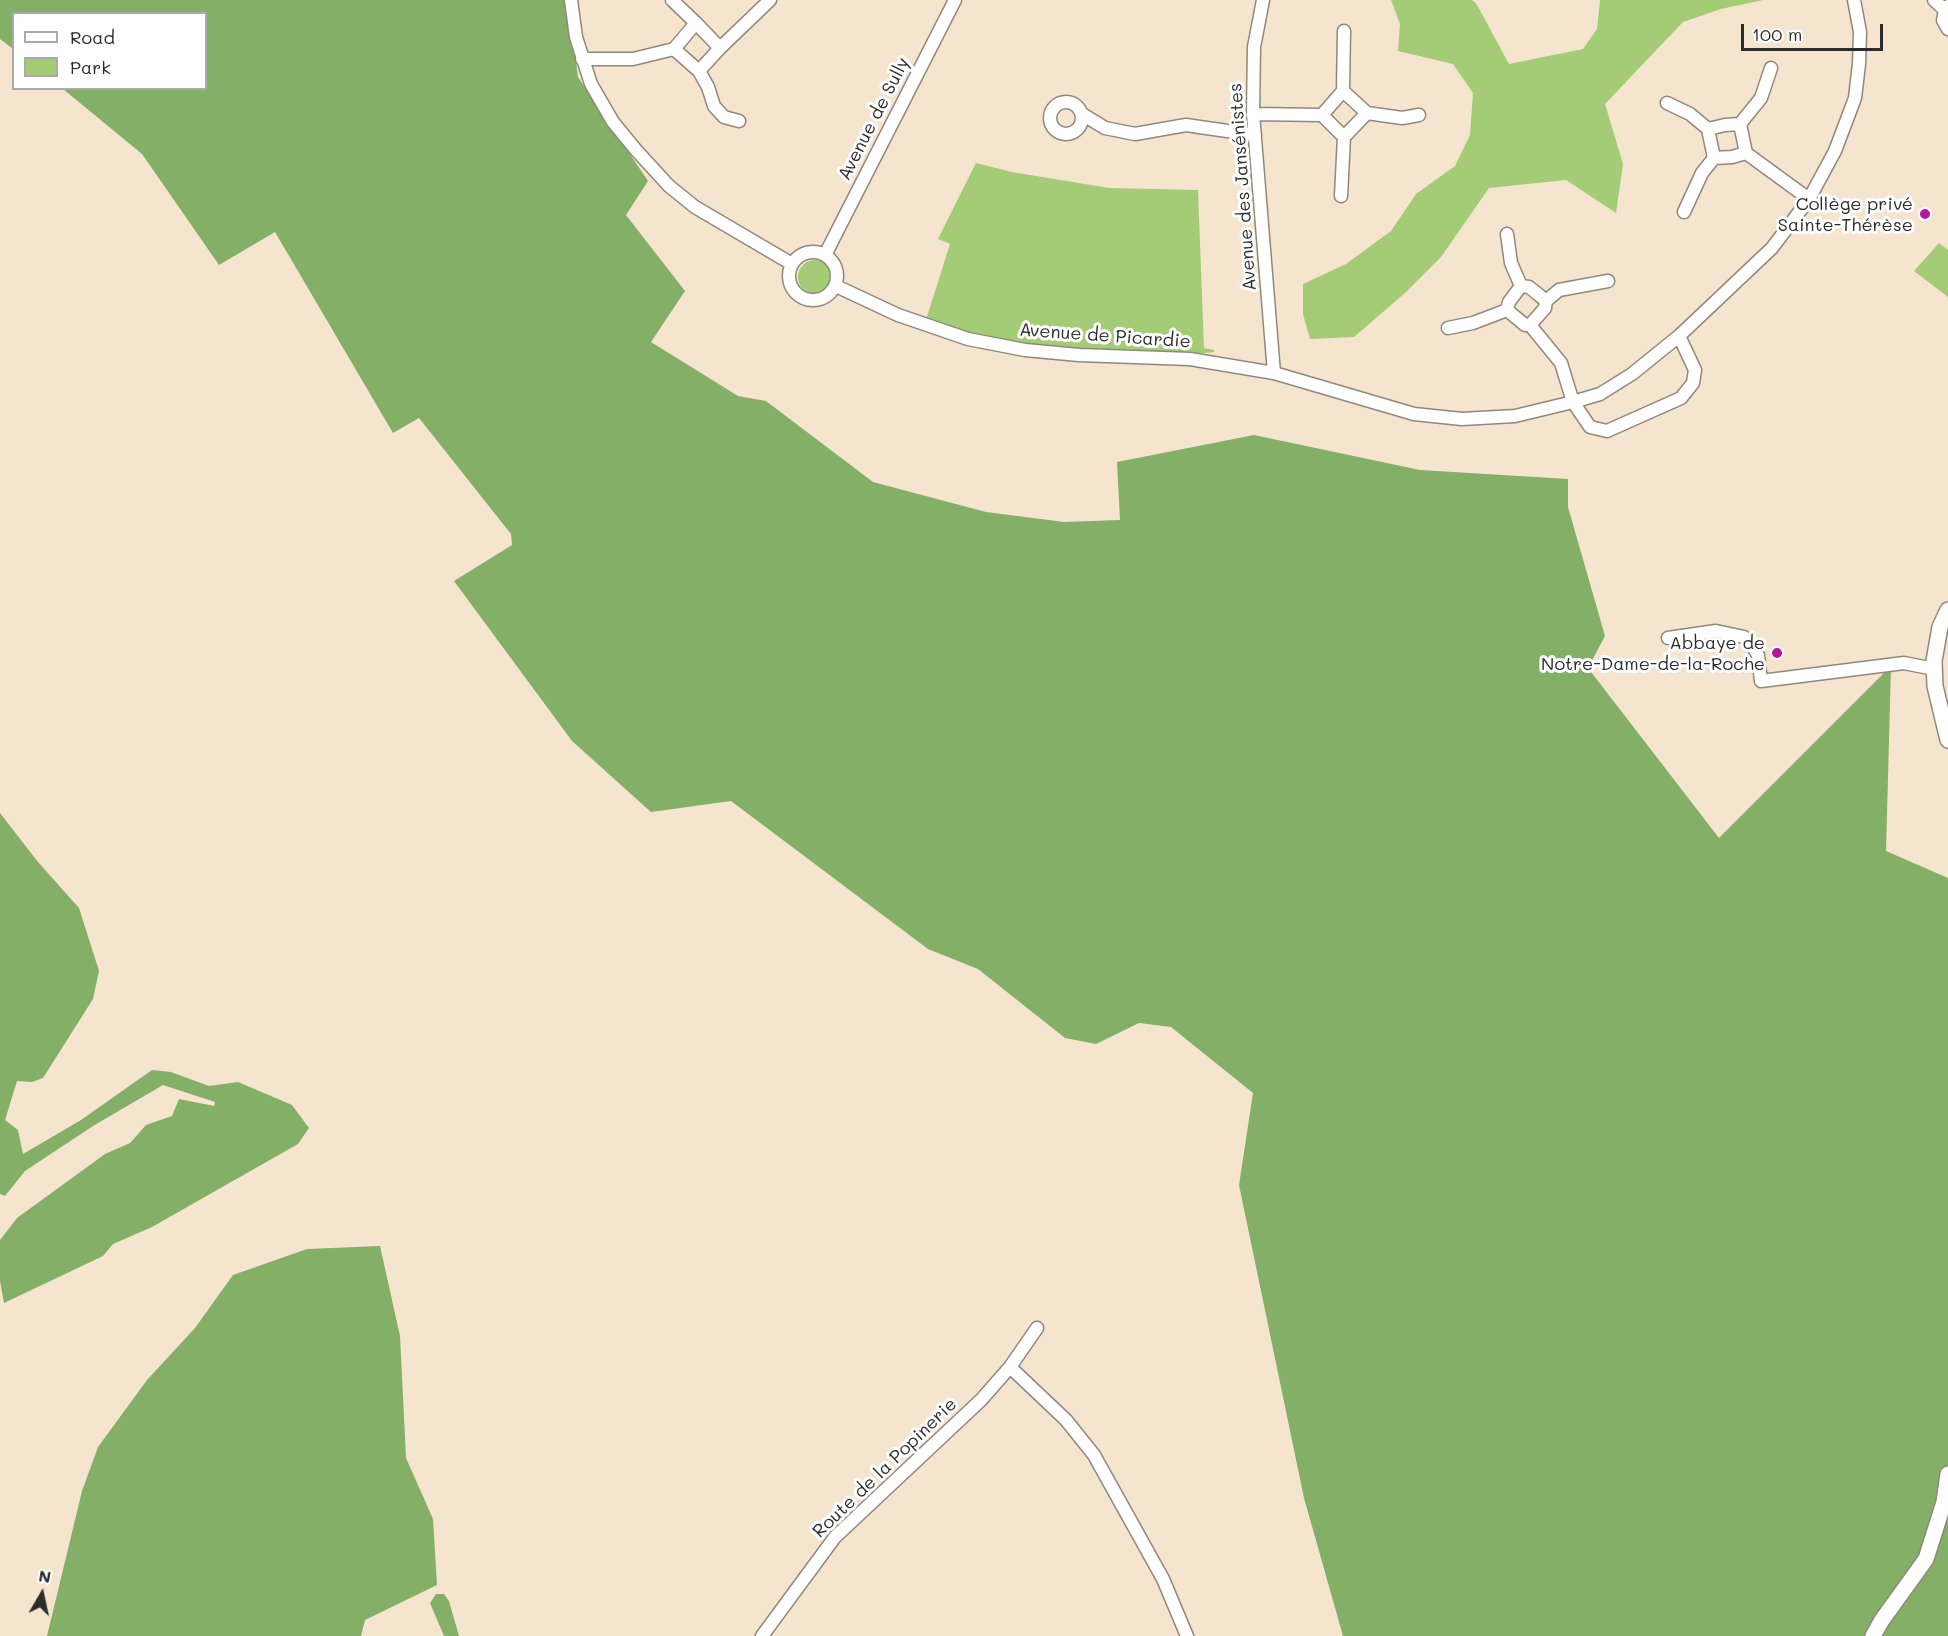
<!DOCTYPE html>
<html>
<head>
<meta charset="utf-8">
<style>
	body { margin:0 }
	#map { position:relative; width:1948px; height:1636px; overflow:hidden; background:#f5e5cf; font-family:Mali,sans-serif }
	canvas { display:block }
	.legend { position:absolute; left:12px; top:12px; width:195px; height:78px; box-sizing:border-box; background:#fff; border:2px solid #aaa; margin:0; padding:8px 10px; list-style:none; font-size:18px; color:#2b2b2b }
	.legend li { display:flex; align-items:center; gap:12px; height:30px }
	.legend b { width:30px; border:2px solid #aaa }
	.north { position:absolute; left:12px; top:1564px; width:60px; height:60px; -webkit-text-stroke:4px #fff; paint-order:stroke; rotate:9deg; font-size:16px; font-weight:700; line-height:24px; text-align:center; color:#2b2b2b }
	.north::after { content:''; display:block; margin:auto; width:21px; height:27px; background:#2b2b2b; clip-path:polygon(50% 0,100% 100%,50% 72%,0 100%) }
	.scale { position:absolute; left:1741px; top:24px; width:142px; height:27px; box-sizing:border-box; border:3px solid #2b2b2b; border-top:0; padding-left:8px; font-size:18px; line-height:21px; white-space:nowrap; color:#2b2b2b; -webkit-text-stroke:4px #fff; paint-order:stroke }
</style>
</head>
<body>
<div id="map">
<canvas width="1948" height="1636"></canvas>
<ul class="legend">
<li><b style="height:8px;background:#fff"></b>Road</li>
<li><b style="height:16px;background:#a4cb75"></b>Park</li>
</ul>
<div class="north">N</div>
<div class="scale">100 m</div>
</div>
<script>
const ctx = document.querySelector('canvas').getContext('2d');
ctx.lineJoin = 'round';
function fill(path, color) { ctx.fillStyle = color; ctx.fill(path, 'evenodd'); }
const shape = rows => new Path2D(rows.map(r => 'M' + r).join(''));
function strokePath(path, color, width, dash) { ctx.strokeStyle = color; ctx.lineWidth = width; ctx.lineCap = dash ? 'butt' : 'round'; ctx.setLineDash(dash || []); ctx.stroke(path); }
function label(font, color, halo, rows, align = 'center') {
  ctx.font = font + ' Mali,sans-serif'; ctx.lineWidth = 6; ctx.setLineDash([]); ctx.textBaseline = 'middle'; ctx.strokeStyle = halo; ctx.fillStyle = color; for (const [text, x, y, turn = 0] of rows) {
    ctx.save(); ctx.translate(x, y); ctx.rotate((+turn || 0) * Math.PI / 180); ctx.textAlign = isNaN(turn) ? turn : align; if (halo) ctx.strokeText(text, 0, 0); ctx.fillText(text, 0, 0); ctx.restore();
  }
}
fill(shape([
	[1391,0,1472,0,1476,3,1509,64,1583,49,1597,29,1600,0,1763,0,1721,9,1683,22,1605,104,1623,164,1616,213,1566,180,1489,188,1441,257,1405,293,1354,337,1310,339,1303,314,1303,284,1346,264,1391,231,1416,194,1455,166,1470,135,1473,93,1453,64,1398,51,1400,24],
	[976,163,1012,172,1109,188,1198,190,1204,348,1214,350,1214,352,1185,355,1013,345,925,323,950,244,938,239],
	[1939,243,1948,250,1948,297,1914,271],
	'798 277a17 17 0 1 1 34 0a17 17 0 1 1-34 0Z'
]), '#a4cb75');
fill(shape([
	[0,0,568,0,578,77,648,181,626,215,685,291,651,342,738,396,766,401,873,482,986,512,1064,522,1120,520,1117,462,1254,435,1420,470,1568,479,1568,507,1605,636,1588,668,1719,838,1891,666,1886,851,1948,878,1948,1636,1343,1636,1304,1498,1239,1185,1253,1093,1171,1027,1139,1023,1096,1044,1065,1038,978,969,928,949,731,801,651,812,572,741,454,581,512,545,511,534,419,418,393,433,275,232,219,265,142,154,63,89,206,88,206,14,14,14,13,49,0,39],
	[0,813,38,862,79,908,99,971,93,999,43,1078,32,1082,17,1081,5,1120,18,1130,23,1154,81,1120,152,1070,171,1072,209,1086,238,1082,292,1105,309,1128,298,1144,152,1227,113,1244,103,1256,4,1303,0,1281,0,1240,17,1218,105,1154,130,1143,146,1125,172,1116,179,1099,214,1106,215,1102,163,1085,93,1126,25,1171,5,1196,0,1194],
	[380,1246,400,1336,406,1458,433,1519,437,1585,365,1620,361,1636,47,1636,82,1491,98,1447,147,1380,195,1328,233,1275,307,1249],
	[436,1594,444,1594,449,1601,459,1636,444,1636,430,1603]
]), '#83af66');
const minor = shape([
	[571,0,576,37,591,84,613,122,636,150,669,186,695,207,792,264],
	[672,0,696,23],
	[1263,0,1254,47,1253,114,1274,373],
	[1934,0,1945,10],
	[1948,6,1944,15,1943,20,1948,29],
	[1344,31,1343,91,1322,115,1344,137,1367,113],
	[674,49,699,71,720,48],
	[582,59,633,59,674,49,696,23,720,48,770,0],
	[699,71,708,87,714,106,724,117,739,121],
	[1343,91,1367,113,1402,118,1419,115],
	'1050 118a16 16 0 1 1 32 0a16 16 0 1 1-32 0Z',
	[1667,103,1690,114,1708,129,1714,158,1732,157,1746,153,1740,124,1725,125,1708,129],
	[1082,114,1105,128,1135,134,1186,125,1255,135],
	[1253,114,1322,115],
	[1740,124,1761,98,1771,68],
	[1746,153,1809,199],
	[1341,196,1344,137],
	[1684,212,1702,173,1714,158],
	[1507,234,1511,263,1521,286],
	'789 276a24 24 0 1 1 48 0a24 24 0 1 1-48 0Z',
	[825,255,955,0],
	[836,286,898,315,968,339,1025,350,1079,355,1190,359,1274,373,1414,414,1462,419,1515,416,1573,402,1600,394,1632,374,1679,336,1772,248,1809,199,1835,151,1855,98,1859,64,1860,32,1854,0],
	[1546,301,1559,290,1608,281],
	[1507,310,1525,325,1530,325,1545,308,1546,301,1539,295,1529,287,1521,286],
	[1507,310,1509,302,1521,286],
	[1530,325,1561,363,1573,402,1590,427,1607,431,1681,398,1693,383,1695,370,1679,336],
	[1448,328,1473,323,1507,310],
	[1668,638,1716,631,1744,637,1752,645,1758,655,1761,681,1904,663,1934,669],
	[1010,1367,1066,1420,1094,1455,1163,1579,1187,1636],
	[762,1636,835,1537,981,1400,1010,1367,1037,1328]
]);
const tertiary = shape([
	[1948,610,1940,627,1934,661,1935,686,1948,740],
	[1873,1636,1882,1620,1926,1559,1944,1502,1948,1474]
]);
strokePath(minor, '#90887d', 15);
strokePath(tertiary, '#90887d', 18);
strokePath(minor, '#fff', 12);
strokePath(tertiary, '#fff', 15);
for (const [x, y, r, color] of [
	[1925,214,6,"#b5179e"],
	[1777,653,6,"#b5179e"]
]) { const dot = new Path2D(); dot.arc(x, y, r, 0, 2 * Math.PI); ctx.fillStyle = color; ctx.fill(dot); strokePath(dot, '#fff', 2); }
label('18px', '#2b2b2b', '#fff', [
	["Avenue de Sully",874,119,-63],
	["Avenue des Jansénistes",1243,187,-94],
	["Avenue de Picardie",1105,336,4],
	["Route de la Popinerie",885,1468,-44]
]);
label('18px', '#2b2b2b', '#fff', [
	["Collège privé",1913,204],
	["Sainte-Thérèse",1913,225],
	["Abbaye de",1765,643],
	["Notre-Dame-de-la-Roche",1765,664]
], 'right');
</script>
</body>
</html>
